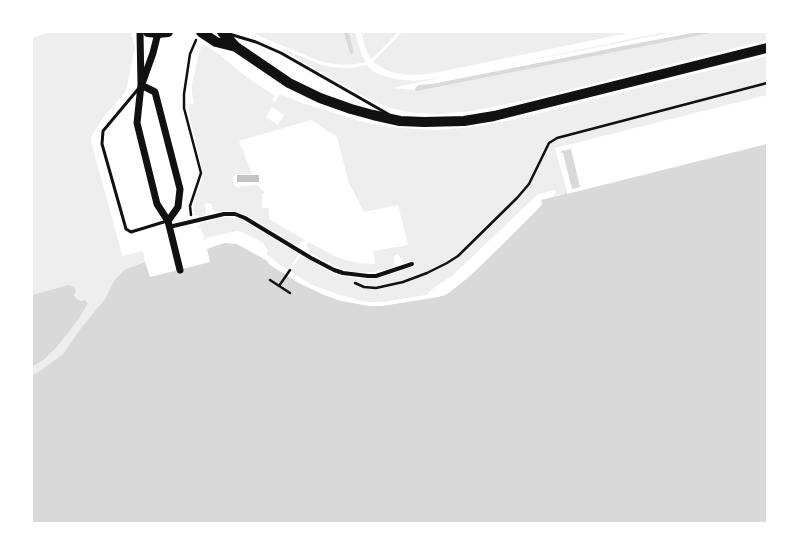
<!DOCTYPE html>
<html>
<head>
<meta charset="utf-8">
<style>
	body { margin:0 }
	#map { position:relative; width:799px; height:555px; overflow:hidden; background:#fff; font-family:Mulish,sans-serif }
	canvas { display:block }
	.frame { position:absolute; inset:0; border:33px solid #fff; pointer-events:none }
</style>
</head>
<body>
<div id="map">
<canvas width="799" height="555"></canvas>
<div class="frame"></div>
</div>
<script>
const ctx = document.querySelector('canvas').getContext('2d');
ctx.lineJoin = 'round';
function fill(path, color) { ctx.fillStyle = color; ctx.fill(path, 'evenodd'); }
const shape = rows => new Path2D(rows.map(r => 'M' + r).join(''));
function strokePath(path, color, width, dash) { ctx.strokeStyle = color; ctx.lineWidth = width; ctx.lineCap = dash ? 'butt' : 'round'; ctx.setLineDash(dash || []); ctx.stroke(path); }
fill(shape([
	[50,32,130,32,133,39,135,48,126,91,102,119,91,137,91,142,119,243,122,256,143,251,145,262,126,269,115,279,105,299,81,328,63,354,37,373,32,375,32,367,45,360,56,348,79,319,88,303,85,300,81,301,77,299,68,285,32,295,32,38],
	[256,32,344,32,349,51,353,53,349,32,355,32,362,56,366,62,356,64,344,65,327,63,319,61,255,34],
	[361,32,398,32,375,56,371,59,366,50],
	[402,32,633,32,429,74,408,75,395,73,386,70,373,62],
	[667,32,674,32,497,67,645,36],
	[716,32,767,32,767,40,536,98,472,111,440,114,414,113,399,110,378,104,283,51,284,49,319,64,331,67,351,68,367,65,373,71,378,74,394,79,413,81,444,77,392,88,415,90,416,91],
	[203,44,220,55,245,76,275,96,272,100,275,102,280,94,302,103,360,121,389,127,401,128,433,130,451,129,472,127,507,121,508,121,767,56,767,95,555,148,567,192,565,194,554,196,556,192,555,190,553,190,537,195,452,276,435,287,426,295,383,302,367,302,357,300,353,298,340,295,312,285,276,262,266,254,268,250,262,242,242,232,237,231,232,232,206,238,205,241,201,228,197,229,201,223,213,220,226,217,240,219,299,254,289,269,291,270,301,255,327,270,334,274,350,277,364,279,379,278,415,266,413,261,404,263,399,256,397,254,394,256,394,264,391,268,373,272,353,272,334,266,309,252,307,247,308,242,339,258,358,263,375,264,373,251,408,245,398,205,364,212,349,183,337,137,311,120,239,141,252,174,236,174,233,177,234,182,235,185,238,188,241,186,257,185,265,193,262,194,262,208,269,208,269,219,305,240,299,244,296,245,245,214,230,211,219,212,214,211,213,210,211,203,205,204,206,211,206,213,203,216,199,217,194,214,193,205,202,180,203,173,187,105,194,103,192,93,192,84,199,52],
	[272,107,284,115,278,125,266,117]
]), '#eee');
fill(shape([
	[344,32,349,32,353,50,354,52,352,54,351,54,349,51],
	[698,32,716,32,417,91,415,90,416,87,419,85,432,84,599,51,623,46],
	[767,144,767,523,32,523,32,375,37,373,63,354,81,328,105,299,115,279,126,269,145,262,150,277,210,262,207,249,224,243,237,244,266,260,270,265,299,283,324,295,341,301,369,306,382,306,438,297,445,295,450,292,470,276,496,251,539,208,542,204,541,200,565,194,567,192,567,194],
	[571,149,580,187,572,189,563,153,561,153,561,151],
	[68,285,74,287,76,291,74,295,77,299,81,301,85,300,88,303,79,319,56,348,44,360,32,367,32,295]
]), '#d9d9d9');
fill(shape([
	[237,175,259,175,259,182,237,182]
]), '#c4c4c4');
strokePath(shape([
	[191,215,190,206,201,173,184,108,184,94,190,54,196,40],
	[270,280,290,293],
	[355,283,364,287,376,288,403,282,427,273,447,263,458,256,517,198,529,184,549,143,557,138,767,83],
	[279,286,290,270]
]), '#111', 2.5);
strokePath(shape([
	[229,34,256,42,281,53,388,114],
	[139,88,103,131,102,144,126,229,131,232,167,221]
]), '#111', 3);
strokePath(shape([
	[169,227,224,214,235,214,245,218,311,258,334,270,343,273,368,276,376,276,412,264]
]), '#111', 4);
strokePath(shape([
	[140,32,141,85,137,123,157,204,168,221,180,270],
	[143,81,153,53,158,33],
	[141,85,155,92,180,189,178,207,168,221]
]), '#111', 7);
strokePath(shape([
	[148,32,158,33,168,32],
	[201,32,216,42,236,47],
	[222,32,236,47,289,83,320,98,351,109,373,115,400,121,424,122,464,121,494,116,767,48]
]), '#111', 10);
</script>
</body>
</html>
